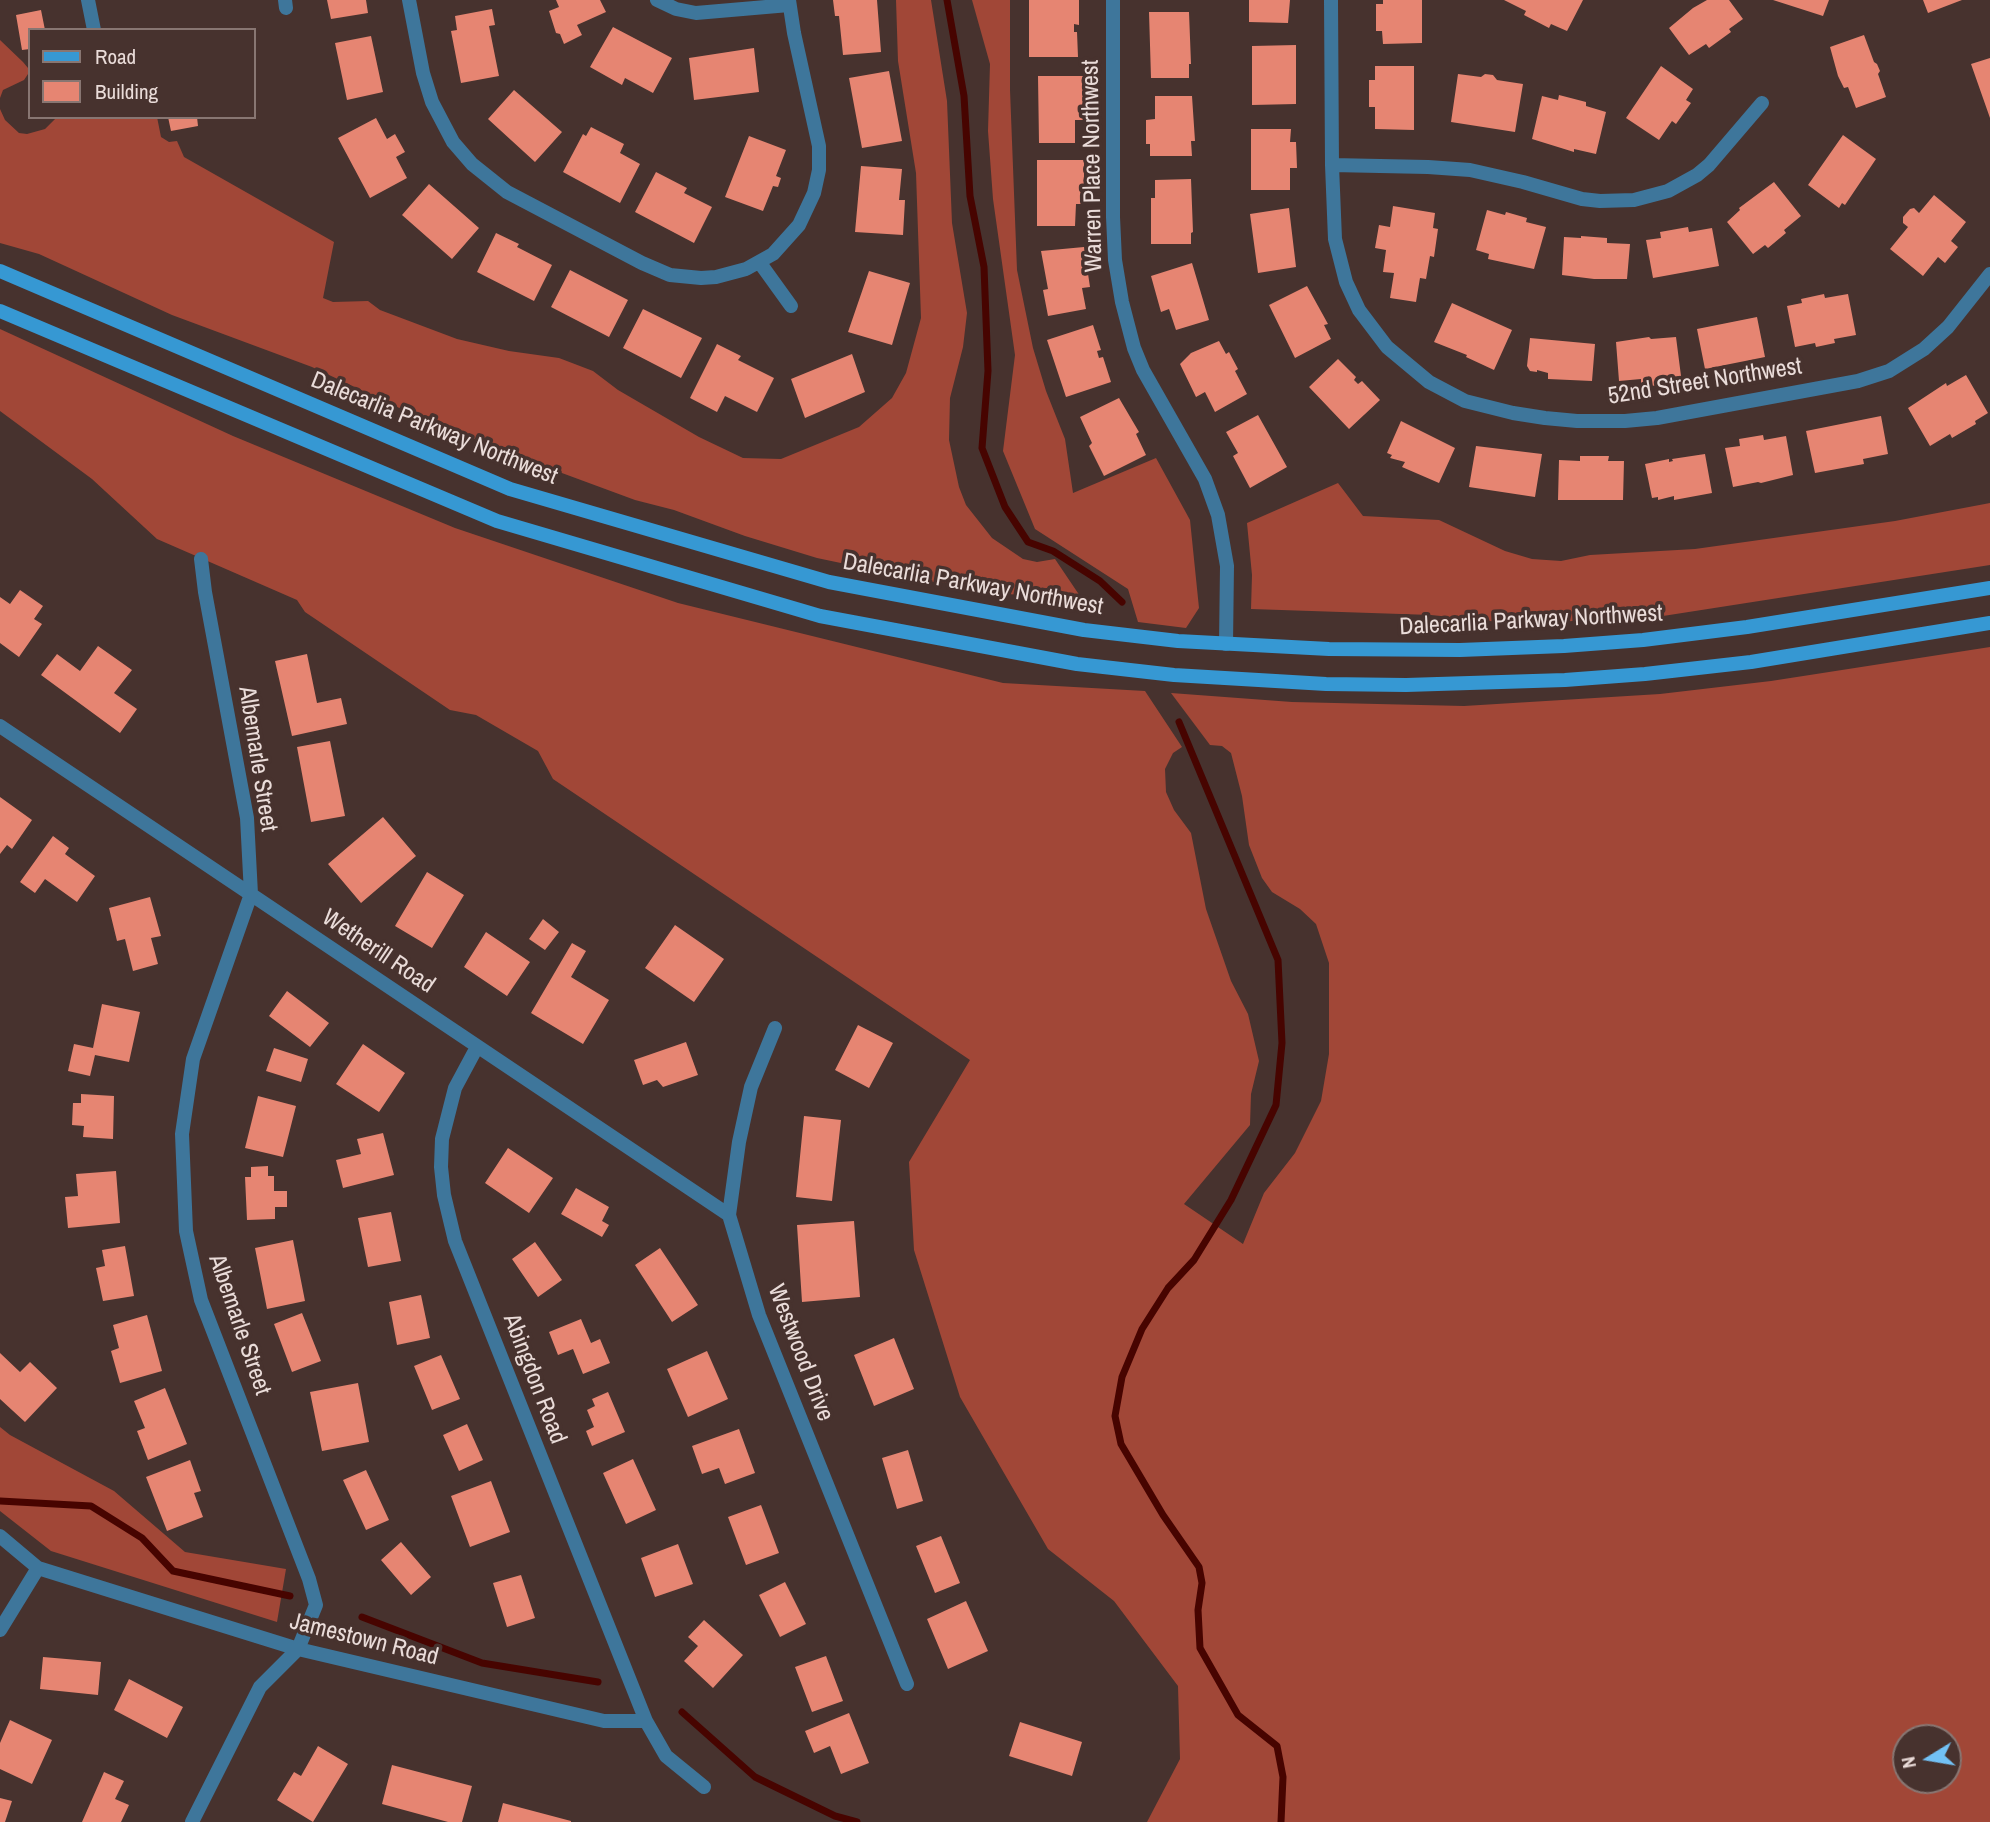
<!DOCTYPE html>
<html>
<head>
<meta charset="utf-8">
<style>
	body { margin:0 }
	#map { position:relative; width:1990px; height:1822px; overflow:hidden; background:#47322e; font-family:"Archivo Narrow",sans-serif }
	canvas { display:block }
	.legend { position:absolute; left:28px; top:28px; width:228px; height:91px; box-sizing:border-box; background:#47322e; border:2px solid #887672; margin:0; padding:9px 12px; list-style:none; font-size:21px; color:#eadcd9 }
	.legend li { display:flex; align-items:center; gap:14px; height:35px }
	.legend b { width:35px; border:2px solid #887672 }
	.north { position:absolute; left:1892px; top:1724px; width:70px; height:70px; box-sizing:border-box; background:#47322e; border:2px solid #887672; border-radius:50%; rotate:259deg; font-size:19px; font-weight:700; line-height:28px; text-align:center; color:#eadcd9 }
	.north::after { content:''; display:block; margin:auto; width:24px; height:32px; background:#72c1f5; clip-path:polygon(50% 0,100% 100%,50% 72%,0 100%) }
</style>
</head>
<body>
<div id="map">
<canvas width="1990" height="1822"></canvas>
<ul class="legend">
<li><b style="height:9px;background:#3698d3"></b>Road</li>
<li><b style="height:19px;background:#e68572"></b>Building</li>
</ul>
<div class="north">N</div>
</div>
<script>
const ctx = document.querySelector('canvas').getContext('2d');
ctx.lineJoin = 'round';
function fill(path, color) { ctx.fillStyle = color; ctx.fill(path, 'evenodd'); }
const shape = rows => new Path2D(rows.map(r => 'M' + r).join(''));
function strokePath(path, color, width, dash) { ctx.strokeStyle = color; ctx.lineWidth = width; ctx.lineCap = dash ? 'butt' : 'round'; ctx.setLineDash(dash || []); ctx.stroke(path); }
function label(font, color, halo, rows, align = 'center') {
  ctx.font = font + ' "Archivo Narrow",sans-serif'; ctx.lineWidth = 7; ctx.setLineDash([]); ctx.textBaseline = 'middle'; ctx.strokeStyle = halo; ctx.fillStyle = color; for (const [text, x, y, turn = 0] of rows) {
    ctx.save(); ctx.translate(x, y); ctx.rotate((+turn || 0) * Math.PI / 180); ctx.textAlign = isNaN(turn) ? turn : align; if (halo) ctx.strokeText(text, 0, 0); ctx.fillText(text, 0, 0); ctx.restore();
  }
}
fill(shape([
	[896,0,931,0,947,101,952,223,967,313,963,347,950,398,949,440,959,487,966,505,992,538,1023,559,1037,562,1055,559,1084,602,1009,594,969,584,931,582,817,558,745,536,674,510,635,500,524,459,408,412,312,367,172,315,39,254,0,243,0,109,5,120,19,133,27,134,45,129,57,117,157,117,161,137,169,142,177,141,184,157,334,242,323,298,333,302,368,301,380,310,457,339,509,351,559,358,593,371,618,390,699,437,743,458,781,459,859,427,892,398,906,373,921,318,916,173,898,61],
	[972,0,1010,0,1010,90,1017,270,1033,348,1046,391,1065,439,1073,493,1156,458,1190,520,1199,608,1186,628,1138,622,1128,589,1035,529,1003,451,1015,355,993,199,988,131,990,64],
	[0,40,23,62,28,68,28,74,24,80,3,90,0,98],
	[0,329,233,436,455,528,678,603,1003,683,1145,691,1182,747,1173,753,1165,769,1166,792,1174,810,1191,833,1206,909,1231,981,1248,1014,1259,1061,1251,1094,1250,1125,1184,1204,1243,1244,1264,1193,1295,1153,1321,1101,1329,1054,1329,963,1316,924,1300,909,1272,892,1262,878,1249,845,1242,796,1231,753,1222,746,1210,745,1171,693,1292,702,1464,706,1660,694,1771,681,1990,647,1990,1822,1147,1822,1180,1759,1178,1686,1114,1601,1048,1549,960,1397,914,1250,909,1162,970,1060,553,779,538,751,476,715,450,710,305,612,297,600,157,539,92,479,0,411],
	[1906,1738,1948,1738,1948,1780,1906,1780],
	[1338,483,1363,516,1439,520,1505,551,1532,559,1561,561,1590,555,1695,549,1895,521,1990,503,1990,565,1663,616,1519,624,1431,615,1251,609,1252,575,1247,523],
	[0,1427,10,1435,114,1491,185,1552,286,1569,277,1622,51,1551,0,1511]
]), '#a14737');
strokePath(shape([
	[947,0,964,96,970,196,984,267,988,371,982,448,1005,507,1028,542,1053,551,1100,581,1122,602],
	[1179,722,1278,960,1282,1043,1276,1105,1231,1200,1194,1260,1168,1288,1142,1329,1122,1377,1115,1416,1121,1444,1163,1515,1199,1567,1202,1583,1198,1610,1200,1648,1238,1715,1277,1746,1283,1777,1281,1822],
	[0,1501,91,1506,142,1538,173,1571,290,1596],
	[362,1617,482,1663,598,1682],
	[682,1712,755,1777,835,1816,857,1822]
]), '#470400', 7);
fill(shape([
	[327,0,366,0,368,13,331,19],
	[556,0,600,0,606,12,577,25,582,35,564,44,560,34,556,33,549,11,559,7],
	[833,0,877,0,881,52,843,55,839,16,835,16],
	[1029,0,1079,0,1079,25,1074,24,1074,32,1077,32,1078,57,1029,57],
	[1249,0,1290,0,1288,23,1249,22],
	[1383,0,1422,0,1422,43,1383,44,1382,31,1376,31,1376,4,1383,4],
	[1504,0,1583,0,1567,31,1551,24,1549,28,1524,15,1526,11],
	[1707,0,1729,0,1743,19,1729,29,1731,32,1709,48,1706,44,1689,55,1669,28,1693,8],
	[1773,0,1829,0,1823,16],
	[1923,0,1962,0,1928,13],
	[492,9,495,25,489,26,499,76,461,83,451,31,457,30,455,16],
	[41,10,45,30,30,30,30,49,22,50,16,15],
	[1149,12,1189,12,1191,64,1189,64,1189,78,1151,78],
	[613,27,672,58,653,93,625,78,622,85,590,67],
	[1864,35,1874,62,1877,64,1880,71,1878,74,1886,97,1856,108,1848,87,1844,88,1838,76,1830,47],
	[371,36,383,92,347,100,335,43],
	[1296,45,1296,104,1252,105,1252,46],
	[754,48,759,92,694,100,689,58],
	[1990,58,1990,118,1971,64],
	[1375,66,1414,66,1414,130,1375,129,1375,107,1369,107,1369,80,1375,80],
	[1661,66,1693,89,1686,100,1691,103,1676,124,1672,121,1659,140,1626,118],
	[889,71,902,141,862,148,849,78],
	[1458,74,1481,77,1485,74,1493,75,1497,80,1523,84,1515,132,1451,122],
	[1038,76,1084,76,1085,120,1075,120,1075,143,1039,143],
	[514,90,562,132,535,162,488,119],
	[1559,95,1586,102,1586,106,1606,112,1596,154,1574,149,1574,152,1532,139,1542,96,1558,100],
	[1155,96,1192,96,1195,141,1191,141,1192,156,1150,156,1150,144,1146,144,1146,120,1155,119],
	[168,117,197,117,198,126,171,131],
	[376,118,387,139,395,134,405,152,396,157,407,178,370,198,338,138],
	[591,127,624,144,620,153,640,164,620,203,563,172,583,134,586,136],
	[1251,129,1291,129,1290,142,1296,142,1297,168,1290,168,1290,190,1251,190],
	[1843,135,1876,159,1845,205,1842,203,1839,208,1808,185],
	[749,136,786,150,776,176,781,178,778,187,773,186,763,211,725,197],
	[1037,160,1084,160,1084,204,1076,204,1075,226,1037,226],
	[861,166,902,169,899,200,905,200,903,235,855,232],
	[656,172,687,188,684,193,712,207,694,243,635,212],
	[1191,179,1193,232,1191,233,1191,244,1151,244,1151,198,1155,198,1155,180],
	[1774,182,1801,216,1784,230,1786,233,1768,248,1765,245,1753,254,1727,222,1740,210,1739,208],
	[429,184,479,228,452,259,402,215],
	[1934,195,1966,222,1951,241,1958,247,1945,263,1938,257,1923,276,1890,249,1908,227,1903,223,1903,217,1910,209,1914,208,1919,213],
	[1393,206,1435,213,1433,228,1438,229,1434,257,1430,256,1426,279,1420,278,1416,302,1390,298,1394,273,1383,272,1386,250,1375,248,1379,225,1390,227],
	[1289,208,1296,267,1258,273,1250,214],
	[1487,210,1505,215,1506,212,1527,218,1526,222,1546,227,1534,269,1488,259,1489,254,1476,250],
	[1688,227,1689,232,1712,228,1719,266,1653,278,1646,240,1661,238,1660,232],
	[496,233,519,244,517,247,552,265,534,301,477,272],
	[1581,236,1607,238,1607,243,1630,244,1627,279,1594,279,1562,275,1564,237,1581,238],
	[1084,247,1090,287,1082,288,1086,309,1048,316,1043,290,1048,289,1041,251],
	[1192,263,1209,320,1176,330,1169,309,1161,312,1151,276],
	[570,270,628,300,609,337,551,307],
	[869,271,910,283,892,345,848,332],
	[1307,286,1328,324,1324,325,1331,339,1295,358,1269,305],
	[1824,294,1825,298,1848,294,1856,335,1834,339,1835,343,1816,347,1815,343,1795,347,1787,306,1802,303,1801,299],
	[1452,303,1512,330,1494,370,1466,357,1467,355,1434,342],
	[643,309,702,338,681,378,623,348],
	[1757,317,1765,357,1705,369,1697,329],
	[1093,325,1101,350,1097,351,1099,358,1103,357,1111,382,1066,397,1047,340],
	[1649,337,1651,339,1676,337,1681,376,1668,377,1669,384,1641,387,1641,379,1619,381,1616,342],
	[1530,338,1595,344,1592,381,1548,379,1548,373,1537,370,1537,372,1530,371,1527,366],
	[1219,341,1226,354,1229,352,1238,369,1235,371,1247,394,1215,412,1205,392,1196,397,1180,364,1191,353],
	[717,344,741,356,738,360,774,378,757,412,725,396,717,412,690,398],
	[852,354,865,392,805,418,791,379],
	[1338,359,1356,377,1354,380,1358,384,1362,381,1380,400,1349,429,1309,387],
	[1966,375,1988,413,1975,421,1976,424,1952,438,1950,434,1930,446,1908,408,1946,383,1947,386],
	[1119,398,1139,432,1136,434,1146,455,1104,476,1089,446,1092,443,1080,417],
	[1258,415,1287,467,1250,488,1233,456,1238,453,1226,432],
	[1881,416,1888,454,1863,459,1864,464,1815,473,1806,431],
	[1401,421,1455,448,1439,483,1402,467,1405,462,1390,458,1392,455,1387,453],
	[1763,435,1764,440,1786,436,1793,475,1761,483,1758,482,1733,487,1725,448,1740,446,1739,439],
	[1476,446,1542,454,1535,497,1469,487],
	[1705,454,1712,493,1674,500,1674,496,1658,500,1658,497,1652,498,1645,464,1669,459,1669,462,1673,461,1672,459],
	[1580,456,1609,456,1608,461,1624,461,1623,500,1558,500,1559,460,1580,461],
	[20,590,43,606,34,619,42,624,19,657,0,643,0,597,10,604],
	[98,646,132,670,114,693,137,709,120,733,41,675,57,654,80,671],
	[307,654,317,703,341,698,347,724,292,736,275,661],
	[330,741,345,816,311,822,297,747],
	[0,797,32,820,12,849,7,845,0,854],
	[383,817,416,856,361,903,328,864],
	[53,836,69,848,65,854,95,876,77,902,45,879,35,893,20,882],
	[427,872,464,895,432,948,395,926],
	[150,897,161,936,151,938,158,964,133,971,125,939,117,941,109,908],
	[543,919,559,932,545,950,529,939],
	[675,925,724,959,694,1002,645,968],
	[486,932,530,962,507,996,464,967],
	[572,943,586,951,571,977,609,1000,583,1044,531,1013],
	[287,991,329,1023,310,1047,269,1016],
	[102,1004,140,1012,129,1062,95,1055,90,1076,68,1071,74,1044,93,1048],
	[858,1025,893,1043,869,1088,835,1070],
	[686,1042,698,1075,663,1087,657,1080,643,1085,634,1060],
	[363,1044,405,1073,379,1112,336,1084],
	[274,1048,308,1059,301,1082,266,1071],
	[81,1094,114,1096,113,1139,83,1137,84,1126,72,1125,73,1103,81,1103],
	[258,1096,296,1106,283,1157,245,1148],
	[804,1116,841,1120,832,1201,796,1197],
	[383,1133,394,1175,343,1188,336,1160,361,1154,357,1139],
	[508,1148,553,1178,529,1213,485,1183],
	[268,1166,268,1176,274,1176,274,1191,287,1191,287,1207,275,1207,275,1219,247,1220,245,1177,251,1177,251,1167],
	[116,1171,120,1223,68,1228,65,1197,78,1196,76,1174],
	[576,1188,609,1207,602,1221,609,1225,602,1237,561,1214],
	[391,1212,401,1261,368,1267,358,1218],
	[854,1221,860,1297,802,1302,797,1225],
	[293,1240,305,1301,267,1309,255,1248],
	[535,1242,562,1280,538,1297,512,1259],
	[125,1246,134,1296,103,1301,96,1268,105,1266,102,1250],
	[660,1248,698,1305,672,1322,635,1265],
	[421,1295,430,1338,397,1345,389,1302],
	[302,1313,321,1361,292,1372,274,1324],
	[147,1315,162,1371,120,1383,111,1351,119,1348,113,1325],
	[581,1319,591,1343,600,1339,610,1363,583,1374,573,1349,558,1355,549,1332],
	[894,1338,914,1389,874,1406,854,1355],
	[707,1351,728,1399,688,1417,667,1369],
	[0,1353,20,1372,30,1362,57,1388,25,1422,0,1399],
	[441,1355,460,1399,432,1410,414,1366],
	[358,1383,369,1442,322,1451,310,1392],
	[165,1388,187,1444,148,1460,137,1431,145,1428,134,1401],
	[608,1392,625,1432,592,1446,586,1431,594,1427,587,1410,595,1406,592,1399],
	[467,1424,483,1460,459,1471,443,1435],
	[739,1429,755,1473,725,1484,719,1468,702,1474,692,1446],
	[908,1450,923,1501,897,1509,882,1458],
	[633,1459,656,1510,626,1524,603,1473],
	[190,1460,201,1491,194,1493,203,1517,167,1531,146,1477],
	[366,1470,389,1520,366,1530,343,1480],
	[491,1481,510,1532,470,1547,451,1496],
	[761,1505,779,1553,746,1565,728,1517],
	[941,1536,960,1583,935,1593,916,1546],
	[401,1542,431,1577,411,1595,381,1560],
	[678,1544,693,1584,655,1597,641,1558],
	[521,1575,535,1618,507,1627,493,1583],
	[785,1582,806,1624,780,1637,759,1595],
	[966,1601,988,1651,948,1669,927,1619],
	[704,1620,743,1655,713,1688,684,1661,698,1646,688,1637],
	[826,1656,843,1701,812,1712,795,1667],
	[43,1657,101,1662,98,1695,40,1689],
	[129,1679,183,1707,167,1738,114,1710],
	[849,1713,869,1763,841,1774,830,1746,814,1753,805,1731],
	[10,1720,52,1740,32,1784,0,1769,0,1743],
	[1020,1722,1082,1742,1072,1776,1009,1756],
	[318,1746,348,1764,313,1822,277,1800,294,1772,301,1776],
	[392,1765,472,1786,462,1822,448,1822,382,1804],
	[104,1772,124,1781,115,1799,129,1805,121,1822,82,1822],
	[0,1798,12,1801,5,1822,0,1822],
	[503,1803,571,1821,571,1822,498,1822]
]), '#e68572');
strokePath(shape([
	[285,0,286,8]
]), '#3e769b', 14);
strokePath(shape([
	[88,0,94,30],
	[409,0,423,73,432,102,453,142,472,164,507,192,642,263,670,275,701,278,716,277,746,269,773,254,799,225,814,193,819,170,819,146,794,33,789,0],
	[657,0,676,9,696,13,789,5],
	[1113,0,1113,217,1115,260,1122,302,1134,348,1143,370,1205,479,1218,515,1227,566,1226,644],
	[1331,0,1332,165,1335,239,1346,282,1359,310,1387,347,1429,382,1465,401,1513,413,1545,418,1577,421,1625,421,1657,418,1858,381,1889,371,1924,349,1948,327,1990,274],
	[1332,165,1428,167,1470,170,1523,182,1582,199,1600,201,1634,200,1668,191,1697,175,1709,165,1762,103],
	[760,263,791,306],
	[0,726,729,1215],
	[775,1028,751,1087,739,1142,729,1215,759,1315,907,1684],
	[477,1047,455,1088,442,1139,441,1167,444,1195,455,1241,646,1721,666,1756,704,1787],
	[0,1536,38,1568,298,1649,604,1721,646,1721],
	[0,1630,38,1568],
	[192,1822,260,1687,298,1649,316,1605,309,1579,201,1300,186,1231,182,1134,193,1059,251,894,247,818,205,592,201,559]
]), '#3e769b', 14);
strokePath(shape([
	[0,271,510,489,829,582,1084,630,1178,641,1329,649,1460,650,1564,646,1643,640,1747,627,1990,588],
	[0,311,497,521,820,616,1077,664,1174,675,1326,684,1406,685,1565,680,1645,674,1751,662,1990,623]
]), '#3698d3', 14);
label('24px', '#eadcd9', '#47322e', [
	["Warren Place Northwest",1093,166,-91],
	["52nd Street Northwest",1705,382,-9],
	["Dalecarlia Parkway Northwest",434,429,22],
	["Dalecarlia Parkway Northwest",973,585,10],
	["Dalecarlia Parkway Northwest",1531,621,-3],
	["Albemarle Street",257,759,81],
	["Wetherill Road",378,952,34],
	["Albemarle Street",239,1325,71],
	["Westwood Drive",800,1353,69],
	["Abingdon Road",534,1379,69],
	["Jamestown Road",364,1640,14]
]);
</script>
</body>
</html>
